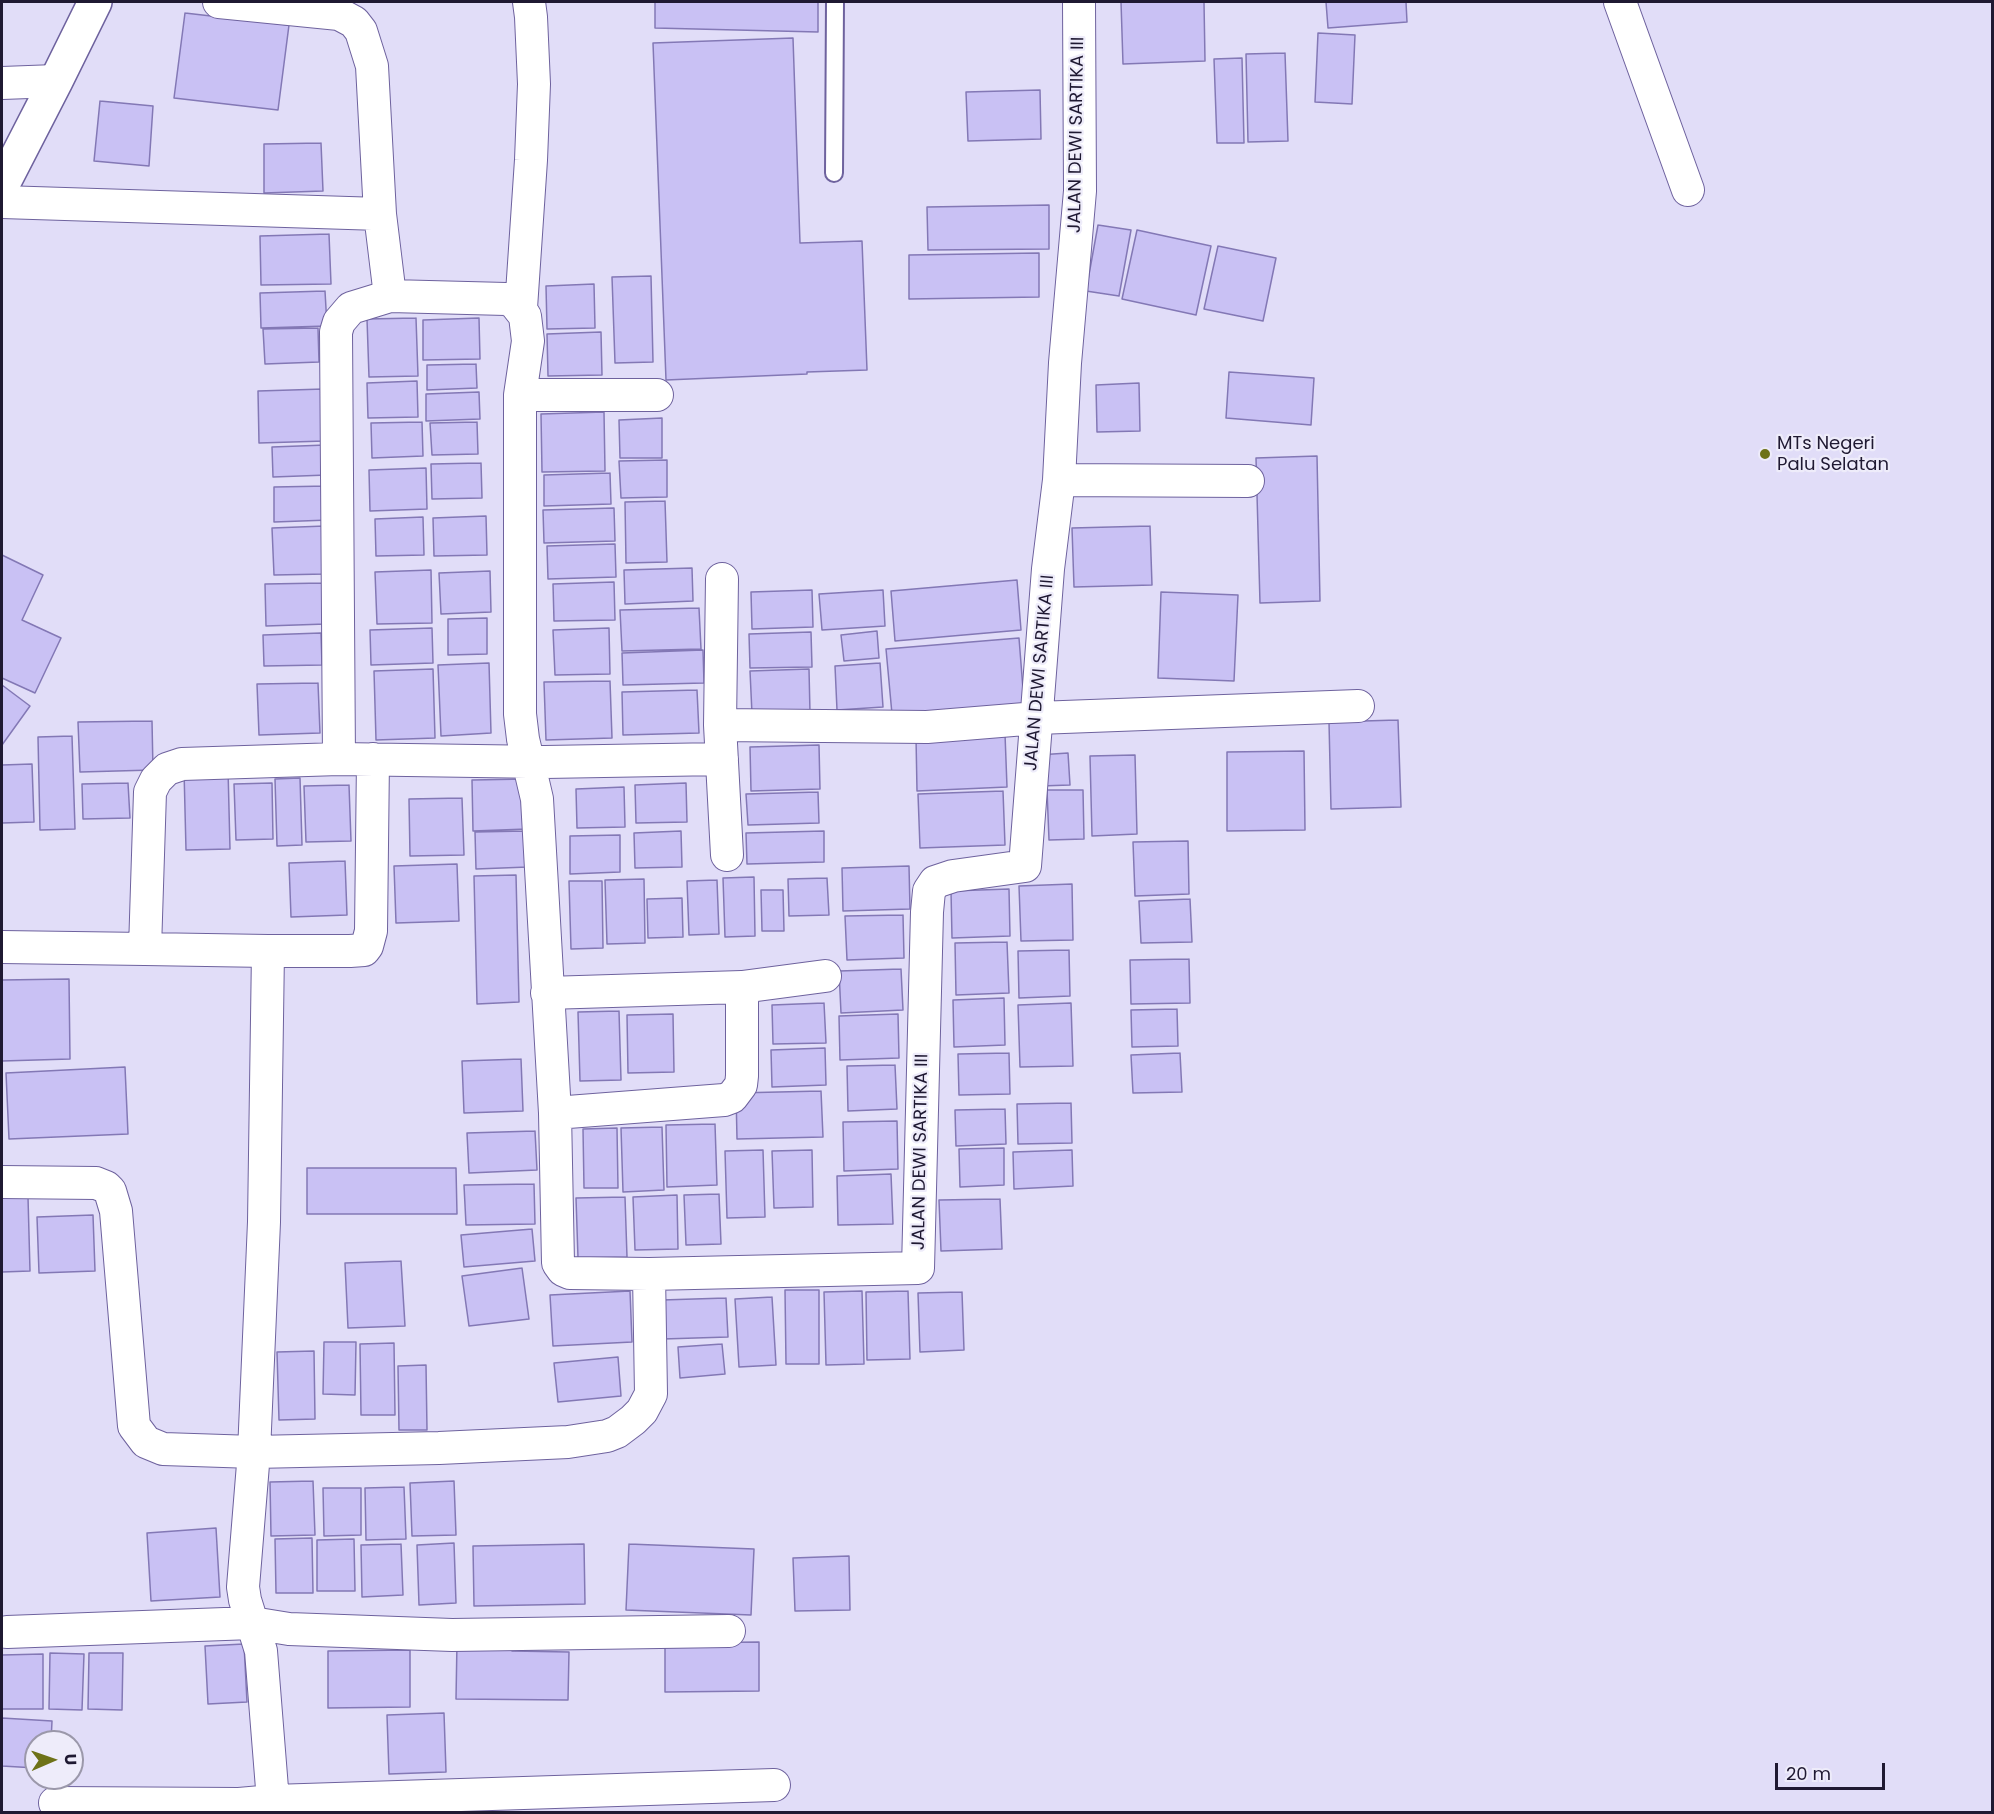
<!DOCTYPE html>
<html>
<head>
<meta charset="utf-8">
<style>
	body { margin:0 }
	#map { position:relative; width:1994px; height:1814px; overflow:hidden; background:#e1ddf8; font-family:Poppins,sans-serif }
	canvas { display:block }
	.frame { position:absolute; inset:0; border:3px solid #1f1932; pointer-events:none }
	.north { position:absolute; left:24px; top:1730px; width:60px; height:60px; box-sizing:border-box; background:#eeecfa; border:2px solid #9b98aa; border-radius:50%; rotate:88deg; font-size:16px; font-weight:700; line-height:24px; text-align:center; color:#1f1932 }
	.north::after { content:''; display:block; margin:auto; width:21px; height:27px; background:#6e7218; clip-path:polygon(50% 0,100% 100%,50% 72%,0 100%) }
	.scale { position:absolute; left:1775px; top:1763px; width:110px; height:27px; box-sizing:border-box; border:3px solid #1f1932; border-top:0; padding-left:8px; font-size:18px; line-height:21px; white-space:nowrap; color:#1f1932; -webkit-text-stroke:4px #eeecfa; paint-order:stroke }
</style>
</head>
<body>
<div id="map">
<canvas width="1994" height="1814"></canvas>
<div class="frame"></div>
<div class="north">U</div>
<div class="scale">20 m</div>
</div>
<script>
const ctx = document.querySelector('canvas').getContext('2d');
ctx.lineJoin = 'round';
function fill(path, color) { ctx.fillStyle = color; ctx.fill(path, 'evenodd'); }
const shape = rows => new Path2D(rows.map(r => 'M' + r).join(''));
function strokePath(path, color, width, dash) { ctx.strokeStyle = color; ctx.lineWidth = width; ctx.lineCap = dash ? 'butt' : 'round'; ctx.setLineDash(dash || []); ctx.stroke(path); }
function label(font, color, halo, rows, align = 'center') {
  ctx.font = font + ' Poppins,sans-serif'; ctx.lineWidth = 4.5; ctx.setLineDash([]); ctx.textBaseline = 'middle'; ctx.strokeStyle = halo; ctx.fillStyle = color; for (const [text, x, y, turn = 0] of rows) {
    ctx.save(); ctx.translate(x, y); ctx.rotate((+turn || 0) * Math.PI / 180); ctx.textAlign = isNaN(turn) ? turn : align; if (halo) ctx.strokeText(text, 0, 0); ctx.fillText(text, 0, 0); ctx.restore();
  }
}
const building = shape([
	[655,2,818,2,818,32,655,28,655,2],
	[1121,2,1204,2,1205,61,1123,64,1121,2],
	[1326,2,1406,2,1407,22,1328,28,1326,2],
	[185,13,289,25,278,110,174,98,185,13],
	[1318,33,1355,35,1352,104,1315,102,1318,33],
	[793,38,800,243,862,241,867,370,807,372,807,374,666,380,653,43,793,38],
	[1285,53,1288,141,1248,142,1246,54,1285,53],
	[1242,58,1244,143,1217,143,1214,59,1242,58],
	[1040,90,1041,139,968,141,966,92,1040,90],
	[100,101,153,106,149,166,94,161,100,101],
	[321,143,323,191,264,193,264,144,321,143],
	[1049,205,1049,249,928,250,927,207,1049,205],
	[1098,225,1131,230,1119,296,1086,291,1098,225],
	[1137,230,1211,246,1196,315,1122,299,1137,230],
	[329,234,331,284,261,285,260,236,329,234],
	[1218,246,1276,258,1263,321,1204,309,1218,246],
	[1039,253,1039,297,909,299,909,255,1039,253],
	[651,276,653,362,615,363,612,277,651,276],
	[594,284,595,328,547,329,546,286,594,284],
	[325,291,327,326,261,328,260,293,325,291],
	[416,318,418,376,369,377,367,319,416,318],
	[479,318,480,359,423,360,423,320,479,318],
	[318,328,319,362,265,364,263,329,318,328],
	[601,332,602,375,548,376,547,334,601,332],
	[476,364,477,388,427,390,427,365,476,364],
	[1229,372,1314,378,1311,425,1226,418,1229,372],
	[417,381,418,417,368,418,367,383,417,381],
	[1139,383,1140,431,1097,432,1096,385,1139,383],
	[324,389,325,441,259,443,258,391,324,389],
	[479,392,480,419,426,421,426,394,479,392],
	[604,412,605,471,542,472,541,414,604,412],
	[662,418,662,458,620,458,619,420,662,418],
	[422,422,423,456,372,458,371,423,422,422],
	[477,422,478,454,432,455,430,423,477,422],
	[326,445,327,475,273,477,272,447,326,445],
	[1317,456,1320,601,1260,603,1256,458,1317,456],
	[667,460,667,497,621,498,619,461,667,460],
	[481,463,482,498,432,499,431,464,481,463],
	[426,468,427,509,370,511,369,470,426,468],
	[610,473,611,504,544,506,544,475,610,473],
	[328,486,329,520,274,522,274,487,328,486],
	[665,501,667,562,626,563,625,502,665,501],
	[614,508,615,541,544,543,543,510,614,508],
	[486,516,487,555,434,556,433,518,486,516],
	[423,517,424,555,376,556,375,519,423,517],
	[325,526,326,574,274,575,272,528,325,526],
	[1150,526,1152,585,1074,587,1072,528,1150,526],
	[615,544,616,577,548,579,547,546,615,544],
	[2,555,43,575,22,620,61,638,35,693,2,678,2,555],
	[692,568,693,601,625,604,624,570,692,568],
	[431,570,432,623,377,624,375,572,431,570],
	[490,571,491,612,441,614,439,573,490,571],
	[1017,580,1021,630,895,641,891,591,1017,580],
	[614,582,615,620,554,621,553,584,614,582],
	[325,583,326,624,266,626,265,584,325,583],
	[812,590,813,627,752,629,751,592,812,590],
	[883,590,885,626,822,630,819,594,883,590],
	[1161,592,1238,595,1234,681,1158,678,1161,592],
	[699,608,701,649,622,651,620,610,699,608],
	[487,618,487,654,448,655,448,619,487,618],
	[432,628,433,663,371,665,370,630,432,628],
	[609,628,610,674,555,675,553,630,609,628],
	[877,631,879,658,844,661,841,635,877,631],
	[811,632,812,667,750,668,749,634,811,632],
	[321,633,322,665,264,666,263,635,321,633],
	[1019,638,1025,715,893,725,886,649,1019,638],
	[703,650,704,683,623,685,622,653,703,650],
	[489,663,491,733,441,736,438,665,489,663],
	[880,663,883,707,837,710,835,666,880,663],
	[433,669,435,738,376,740,374,671,433,669],
	[809,669,810,713,752,714,750,671,809,669],
	[610,681,612,738,546,740,544,682,610,681],
	[318,683,320,733,259,735,257,684,318,683],
	[2,685,30,706,2,745,2,685],
	[697,690,699,733,623,735,622,692,697,690],
	[1398,720,1401,807,1331,809,1329,722,1398,720],
	[152,721,153,770,80,772,78,722,152,721],
	[1005,734,1007,787,917,791,916,737,1005,734],
	[72,736,75,829,40,830,38,737,72,736],
	[819,745,820,789,751,791,750,747,819,745],
	[1304,751,1305,830,1227,831,1227,752,1304,751],
	[1068,753,1070,785,1040,786,1038,755,1068,753],
	[1135,755,1137,834,1092,836,1090,756,1135,755],
	[32,764,34,822,2,823,2,765,32,764],
	[228,769,230,849,186,850,184,770,228,769],
	[300,778,302,845,277,846,275,779,300,778],
	[526,779,527,829,473,831,472,780,526,779],
	[128,783,130,818,83,819,82,784,128,783],
	[272,783,273,839,236,840,234,784,272,783],
	[686,783,687,822,636,823,635,785,686,783],
	[349,785,351,841,306,842,304,786,349,785],
	[624,787,625,827,577,828,576,789,624,787],
	[1047,790,1083,790,1084,839,1049,840,1047,790],
	[1003,791,1005,845,920,848,918,794,1003,791],
	[818,792,819,823,748,825,746,794,818,792],
	[462,798,464,855,410,856,409,799,462,798],
	[526,831,528,867,476,869,475,832,526,831],
	[681,831,682,867,635,868,634,833,681,831],
	[824,831,824,862,747,864,746,833,824,831],
	[620,835,620,872,570,874,570,836,620,835],
	[1188,841,1189,894,1135,896,1133,842,1188,841],
	[345,861,347,915,291,917,289,863,345,861],
	[457,864,459,921,396,923,394,866,457,864],
	[909,866,910,909,843,911,842,868,909,866],
	[516,875,519,1002,477,1004,474,876,516,875],
	[754,877,755,936,725,937,723,878,754,877],
	[827,878,829,915,789,916,788,879,827,878],
	[644,879,645,943,607,944,605,880,644,879],
	[717,880,719,934,689,935,687,881,717,880],
	[569,881,602,881,603,948,571,949,569,881],
	[1072,884,1073,940,1021,941,1019,886,1072,884],
	[1009,889,1010,936,952,938,951,891,1009,889],
	[761,890,783,890,784,931,762,931,761,890],
	[682,898,683,937,648,938,647,899,682,898],
	[1190,899,1192,942,1141,943,1139,901,1190,899],
	[903,915,904,958,847,960,845,916,903,915],
	[1007,942,1009,993,956,995,955,943,1007,942],
	[1069,950,1070,996,1019,998,1018,951,1069,950],
	[1189,959,1190,1003,1131,1004,1130,960,1189,959],
	[901,969,903,1010,841,1013,839,971,901,969],
	[69,979,70,1059,2,1061,2,980,69,979],
	[1004,998,1005,1045,954,1047,953,1000,1004,998],
	[824,1003,826,1043,773,1044,772,1005,824,1003],
	[1071,1003,1073,1066,1020,1067,1018,1005,1071,1003],
	[1177,1009,1178,1046,1132,1047,1131,1010,1177,1009],
	[619,1011,621,1080,580,1081,578,1012,619,1011],
	[673,1014,674,1072,628,1073,627,1015,673,1014],
	[898,1014,899,1058,840,1060,839,1016,898,1014],
	[825,1048,826,1085,772,1087,771,1050,825,1048],
	[1009,1053,1010,1094,959,1095,958,1054,1009,1053],
	[1180,1053,1182,1092,1133,1093,1131,1055,1180,1053],
	[521,1059,523,1111,464,1113,462,1061,521,1059],
	[895,1065,897,1109,848,1111,847,1066,895,1065],
	[125,1067,128,1134,9,1139,6,1073,125,1067],
	[821,1091,823,1137,737,1139,736,1093,821,1091],
	[1071,1103,1072,1143,1018,1144,1017,1104,1071,1103],
	[1005,1109,1006,1144,956,1146,955,1110,1005,1109],
	[897,1121,898,1169,844,1171,843,1122,897,1121],
	[715,1124,717,1185,667,1187,666,1125,715,1124],
	[662,1127,664,1190,623,1192,621,1128,662,1127],
	[617,1128,618,1188,584,1188,583,1129,617,1128],
	[535,1131,537,1170,469,1173,467,1133,535,1131],
	[1004,1148,1004,1185,960,1187,959,1149,1004,1148],
	[763,1150,765,1217,727,1218,725,1151,763,1150],
	[812,1150,813,1207,774,1208,772,1151,812,1150],
	[1072,1150,1073,1186,1014,1189,1013,1152,1072,1150],
	[307,1168,456,1168,457,1214,307,1214,307,1168],
	[891,1174,893,1224,838,1225,837,1176,891,1174],
	[534,1184,535,1224,466,1225,464,1185,534,1184],
	[719,1194,721,1244,686,1245,684,1195,719,1194],
	[677,1195,678,1249,635,1250,633,1197,677,1195],
	[28,1197,30,1271,2,1272,2,1198,28,1197],
	[625,1197,627,1257,578,1258,576,1198,625,1197],
	[1000,1199,1002,1249,941,1251,939,1200,1000,1199],
	[93,1215,95,1271,39,1273,37,1217,93,1215],
	[532,1229,535,1261,464,1267,461,1235,532,1229],
	[401,1261,405,1326,348,1328,345,1263,401,1261],
	[522,1268,529,1319,469,1326,462,1276,522,1268],
	[785,1290,819,1290,819,1364,786,1364,785,1290],
	[630,1291,632,1342,553,1346,550,1295,630,1291],
	[862,1291,864,1364,826,1365,824,1292,862,1291],
	[908,1291,910,1359,867,1360,866,1292,908,1291],
	[962,1292,964,1350,920,1352,918,1293,962,1292],
	[772,1297,776,1365,739,1367,735,1299,772,1297],
	[726,1298,728,1337,663,1339,662,1300,726,1298],
	[324,1342,356,1342,355,1395,323,1394,324,1342],
	[394,1343,395,1415,361,1415,360,1344,394,1343],
	[722,1344,725,1374,680,1378,678,1347,722,1344],
	[314,1351,315,1419,279,1420,277,1352,314,1351],
	[618,1357,621,1396,558,1402,554,1363,618,1357],
	[426,1365,427,1430,399,1430,398,1366,426,1365],
	[313,1481,315,1535,271,1536,270,1482,313,1481],
	[454,1481,456,1535,412,1536,410,1483,454,1481],
	[404,1487,406,1539,366,1540,365,1488,404,1487],
	[323,1488,361,1488,361,1535,324,1536,323,1488],
	[216,1528,220,1597,151,1601,147,1533,216,1528],
	[312,1538,313,1593,276,1593,275,1539,312,1538],
	[354,1539,355,1591,317,1591,317,1540,354,1539],
	[454,1543,456,1603,419,1605,417,1545,454,1543],
	[401,1544,403,1595,362,1597,361,1545,401,1544],
	[584,1544,585,1604,474,1606,473,1546,584,1544],
	[629,1544,754,1549,751,1615,626,1610,629,1544],
	[849,1556,850,1610,795,1611,793,1558,849,1556],
	[457,1642,513,1642,512,1651,569,1652,568,1700,456,1699,457,1642],
	[759,1642,759,1691,665,1692,665,1643,759,1642],
	[244,1644,247,1702,208,1704,205,1646,244,1644],
	[410,1650,410,1707,328,1708,328,1651,410,1650],
	[50,1653,84,1654,82,1710,49,1709,50,1653],
	[89,1653,123,1653,122,1710,88,1709,89,1653],
	[43,1654,43,1709,2,1709,2,1655,43,1654],
	[444,1713,446,1772,389,1774,387,1715,444,1713],
	[2,1718,52,1721,51,1742,36,1742,36,1768,2,1766,2,1718]
]);
fill(building, '#c9c1f4');
strokePath(building, '#8378b5', 1.5);
const service = shape([
	[834,173,835,2]
]);
const minor = shape([
	[219,2,339,14,354,22,361,31,372,66,380,214,390,296],
	[1620,2,1688,190],
	[2,83,56,81],
	[2,202,380,214],
	[521,308,531,160,534,84,531,17,529,2],
	[520,395,657,395],
	[1059,480,1248,481],
	[722,579,720,725,727,855],
	[720,725,927,727,1037,718,1358,706],
	[339,759,336,332,339,322,351,308,390,296,506,299,514,302,525,316,528,341,520,395,520,714,523,739,537,799,555,1113,558,1263,563,1270,570,1273,649,1274,918,1268,927,912,929,891,935,882,953,876,1025,866,1048,569,1059,480,1065,363,1080,191,1079,2],
	[2,947,145,949,150,792,156,780,167,769,182,764,339,759,545,762,722,759],
	[145,949,268,951],
	[547,993,742,987,825,976],
	[555,1113,724,1100,732,1097,741,1085,742,1076,742,987],
	[2,1182,96,1183,106,1187,110,1191,116,1211,134,1426,146,1442,163,1449,254,1452,439,1448,568,1442,607,1436,617,1432,633,1420,642,1411,651,1394,649,1274],
	[7,1632,252,1623,289,1629,452,1635,729,1631],
	[273,1801,261,1651,245,1600,243,1587,254,1452,264,1222,268,951,350,951,364,950,367,946,371,931,373,759],
	[55,1803,239,1804,273,1801,774,1785]
]);
const primary = shape([
	[2,186,56,81,95,2]
]);
strokePath(service, '#6e629e', 20);
strokePath(minor, '#6e629e', 34);
strokePath(primary, '#6e629e', 36);
strokePath(service, '#fff', 16);
strokePath(minor, '#fff', 32);
strokePath(primary, '#fff', 33);
for (const [x, y, r, color] of [
	[1765,454,6,"#6e7218"]
]) { const dot = new Path2D(); dot.arc(x, y, r, 0, 2 * Math.PI); ctx.fillStyle = color; ctx.fill(dot); strokePath(dot, '#eeecfa', 2); }
label('18px', '#1f1932', '#eeecfa', [
	["JALAN DEWI SARTIKA III",1077,135,-89],
	["JALAN DEWI SARTIKA III",1040,673,-85],
	["JALAN DEWI SARTIKA III",921,1152,-89]
]);
label('18px', '#1f1932', '#eeecfa', [
	["MTs Negeri",1777,444],
	["Palu Selatan",1777,465]
], 'left');
</script>
</body>
</html>
